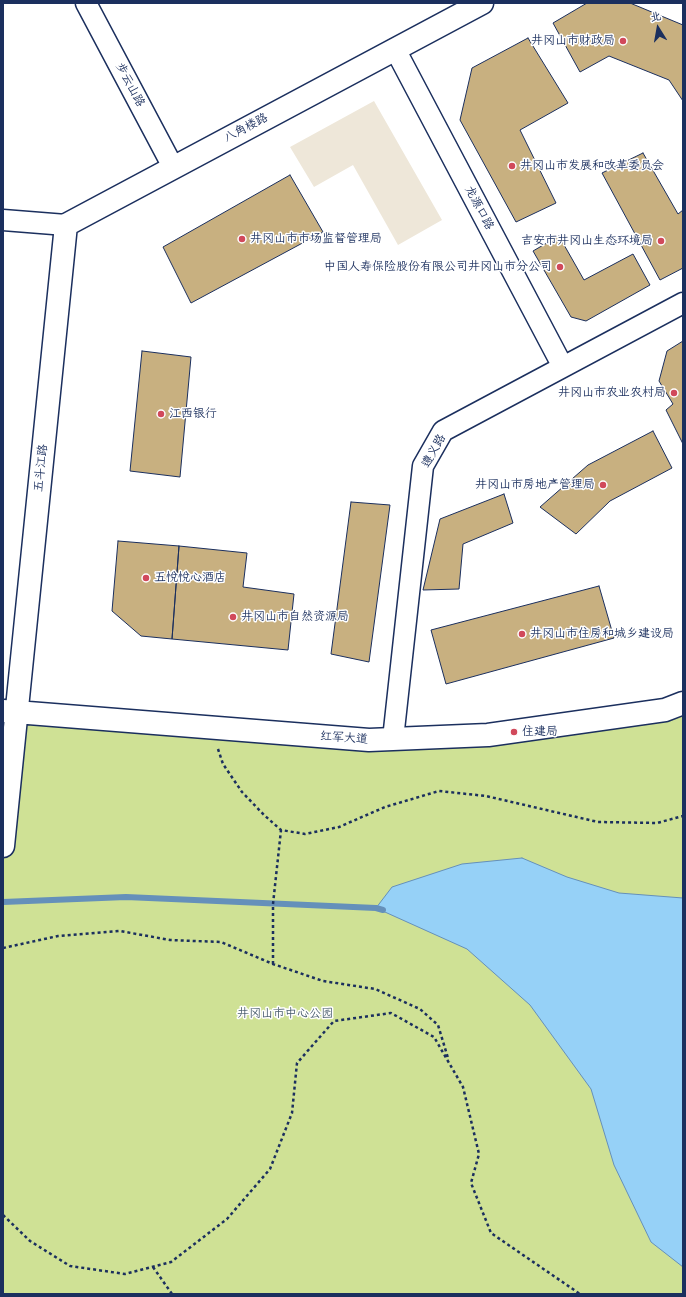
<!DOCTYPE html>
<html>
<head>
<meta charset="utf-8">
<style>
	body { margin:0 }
	#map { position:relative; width:686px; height:1297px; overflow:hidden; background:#fff; font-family:"Patrick Hand","LXGW WenKai TC",sans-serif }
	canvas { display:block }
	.frame { position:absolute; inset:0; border:4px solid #1b2f5e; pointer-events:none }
	.north { position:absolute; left:638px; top:8px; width:40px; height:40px; -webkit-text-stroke:3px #fff; paint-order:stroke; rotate:349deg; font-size:11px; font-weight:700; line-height:16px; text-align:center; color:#1b2f5e }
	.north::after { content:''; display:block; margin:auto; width:14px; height:18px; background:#1b2f5e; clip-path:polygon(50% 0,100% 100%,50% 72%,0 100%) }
</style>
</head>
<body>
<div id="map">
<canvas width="686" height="1297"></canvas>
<div class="frame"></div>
<div class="north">北</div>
</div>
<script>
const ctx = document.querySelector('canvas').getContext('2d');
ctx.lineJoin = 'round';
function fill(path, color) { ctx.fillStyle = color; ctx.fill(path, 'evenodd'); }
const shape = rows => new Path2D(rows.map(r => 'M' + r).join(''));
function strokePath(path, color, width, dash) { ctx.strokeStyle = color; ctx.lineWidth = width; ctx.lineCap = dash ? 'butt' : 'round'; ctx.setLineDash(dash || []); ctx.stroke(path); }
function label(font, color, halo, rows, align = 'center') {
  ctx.font = font + ' "Patrick Hand","LXGW WenKai TC",sans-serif'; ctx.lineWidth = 3; ctx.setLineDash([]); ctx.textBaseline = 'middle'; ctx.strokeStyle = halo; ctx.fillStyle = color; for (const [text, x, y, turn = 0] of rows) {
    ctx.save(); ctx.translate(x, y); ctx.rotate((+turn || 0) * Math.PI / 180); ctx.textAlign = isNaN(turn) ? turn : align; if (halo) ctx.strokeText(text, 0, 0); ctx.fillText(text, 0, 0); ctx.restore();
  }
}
fill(shape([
	[374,101,442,220,398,245,353,165,314,187,290,147]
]), '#eee7d9');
fill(shape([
	[683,703,683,1294,3,1294,3,711,369,740]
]), '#cfe195');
const water = shape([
	[522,858,567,877,619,893,683,898,683,1267,651,1242,614,1165,591,1089,530,1005,467,949,376,908,392,887,462,864,522,858]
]);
fill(water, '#96d1f7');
strokePath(water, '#6590ba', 1);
strokePath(shape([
	[3,902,126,897,376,908,383,910]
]), '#6590ba', 6);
const building = shape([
	[587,3,630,3,683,25,683,101,669,80,609,56,580,72,553,23,587,3],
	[528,38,568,103,520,130,556,203,516,222,460,120,472,68,528,38],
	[643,153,678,214,683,210,683,268,660,280,602,173,643,153],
	[290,175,323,232,191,303,163,247,290,175],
	[559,236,584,280,633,254,650,285,586,321,571,317,533,251,559,236],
	[683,341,683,444,666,410,673,404,659,381,667,351,683,341],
	[142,351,191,357,180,477,130,471,142,351],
	[653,431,672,468,610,501,576,534,540,507,588,465,653,431],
	[504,494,513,523,463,544,459,589,423,590,440,519,504,494],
	[351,502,390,505,369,662,331,654,351,502],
	[118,541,179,546,172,639,141,636,112,611,118,541],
	[179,546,247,553,243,587,294,594,288,650,172,639,179,546],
	[599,586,614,638,446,684,431,630,599,586]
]);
fill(building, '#c8b080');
strokePath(building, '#1b2f5e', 1);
const street = shape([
	[86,3,173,167],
	[395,49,563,367],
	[3,220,66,225],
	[393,739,423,466,443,431,683,303]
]);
const secondary = shape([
	[3,711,369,740,488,735,665,710,683,703],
	[3,846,66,225,482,3]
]);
strokePath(street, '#1b2f5e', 23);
strokePath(secondary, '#1b2f5e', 25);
strokePath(shape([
	[218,749,223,764,242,792,264,815,281,830,305,834,339,827,385,807,439,791,486,796,598,822,657,823,683,816],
	[3,948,58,936,120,931,170,940,221,942,273,964,323,981,375,989,420,1009,438,1025,448,1058],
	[273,964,273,904,281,830],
	[3,1215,30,1241,70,1266,125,1274,171,1262,227,1219,270,1169,292,1113,297,1063,334,1021,391,1013,434,1037,463,1087,479,1154,471,1183,491,1233,580,1294],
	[153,1267,172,1294]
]), '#1b2f5e', 2.5, [3, 3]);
strokePath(street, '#fff', 20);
strokePath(secondary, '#fff', 22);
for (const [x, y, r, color] of [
	[623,41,4,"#d1495b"],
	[512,166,4,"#d1495b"],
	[242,239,4,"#d1495b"],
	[661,241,4,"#d1495b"],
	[560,267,4,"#d1495b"],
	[674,393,4,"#d1495b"],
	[161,414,4,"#d1495b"],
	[603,485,4,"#d1495b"],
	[146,578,4,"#d1495b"],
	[233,617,4,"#d1495b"],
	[522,634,4,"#d1495b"],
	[514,732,4,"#d1495b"]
]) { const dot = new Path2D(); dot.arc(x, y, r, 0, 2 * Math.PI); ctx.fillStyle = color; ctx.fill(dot); strokePath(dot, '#fff', 1.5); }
label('12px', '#1b2f5e', '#fff', [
	["井冈山市财政局",615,41,"right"],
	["井冈山市发展和改革委员会",520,166],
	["井冈山市市场监督管理局",250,239],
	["吉安市井冈山生态环境局",653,241,"right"],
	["中国人寿保险股份有限公司井冈山市分公司",552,267,"right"],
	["井冈山市农业农村局",666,393,"right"],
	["江西银行",169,414],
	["井冈山市房地产管理局",595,485,"right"],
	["五悦悦心酒店",154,578],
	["井冈山市自然资源局",241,617],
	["井冈山市住房和城乡建设局",530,634],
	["住建局",522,732]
], 'left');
label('12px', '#1b2f5e', '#fff', [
	["步云山路",130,85,62],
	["八角楼路",246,128,-28],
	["龙源口路",479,208,62],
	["遵义路",434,451,-61],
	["五斗江路",41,468,-84],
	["红军大道",344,738,4]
]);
label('12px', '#485c6c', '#fff', [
	["井冈山市中心公园",285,1014]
]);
</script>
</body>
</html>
